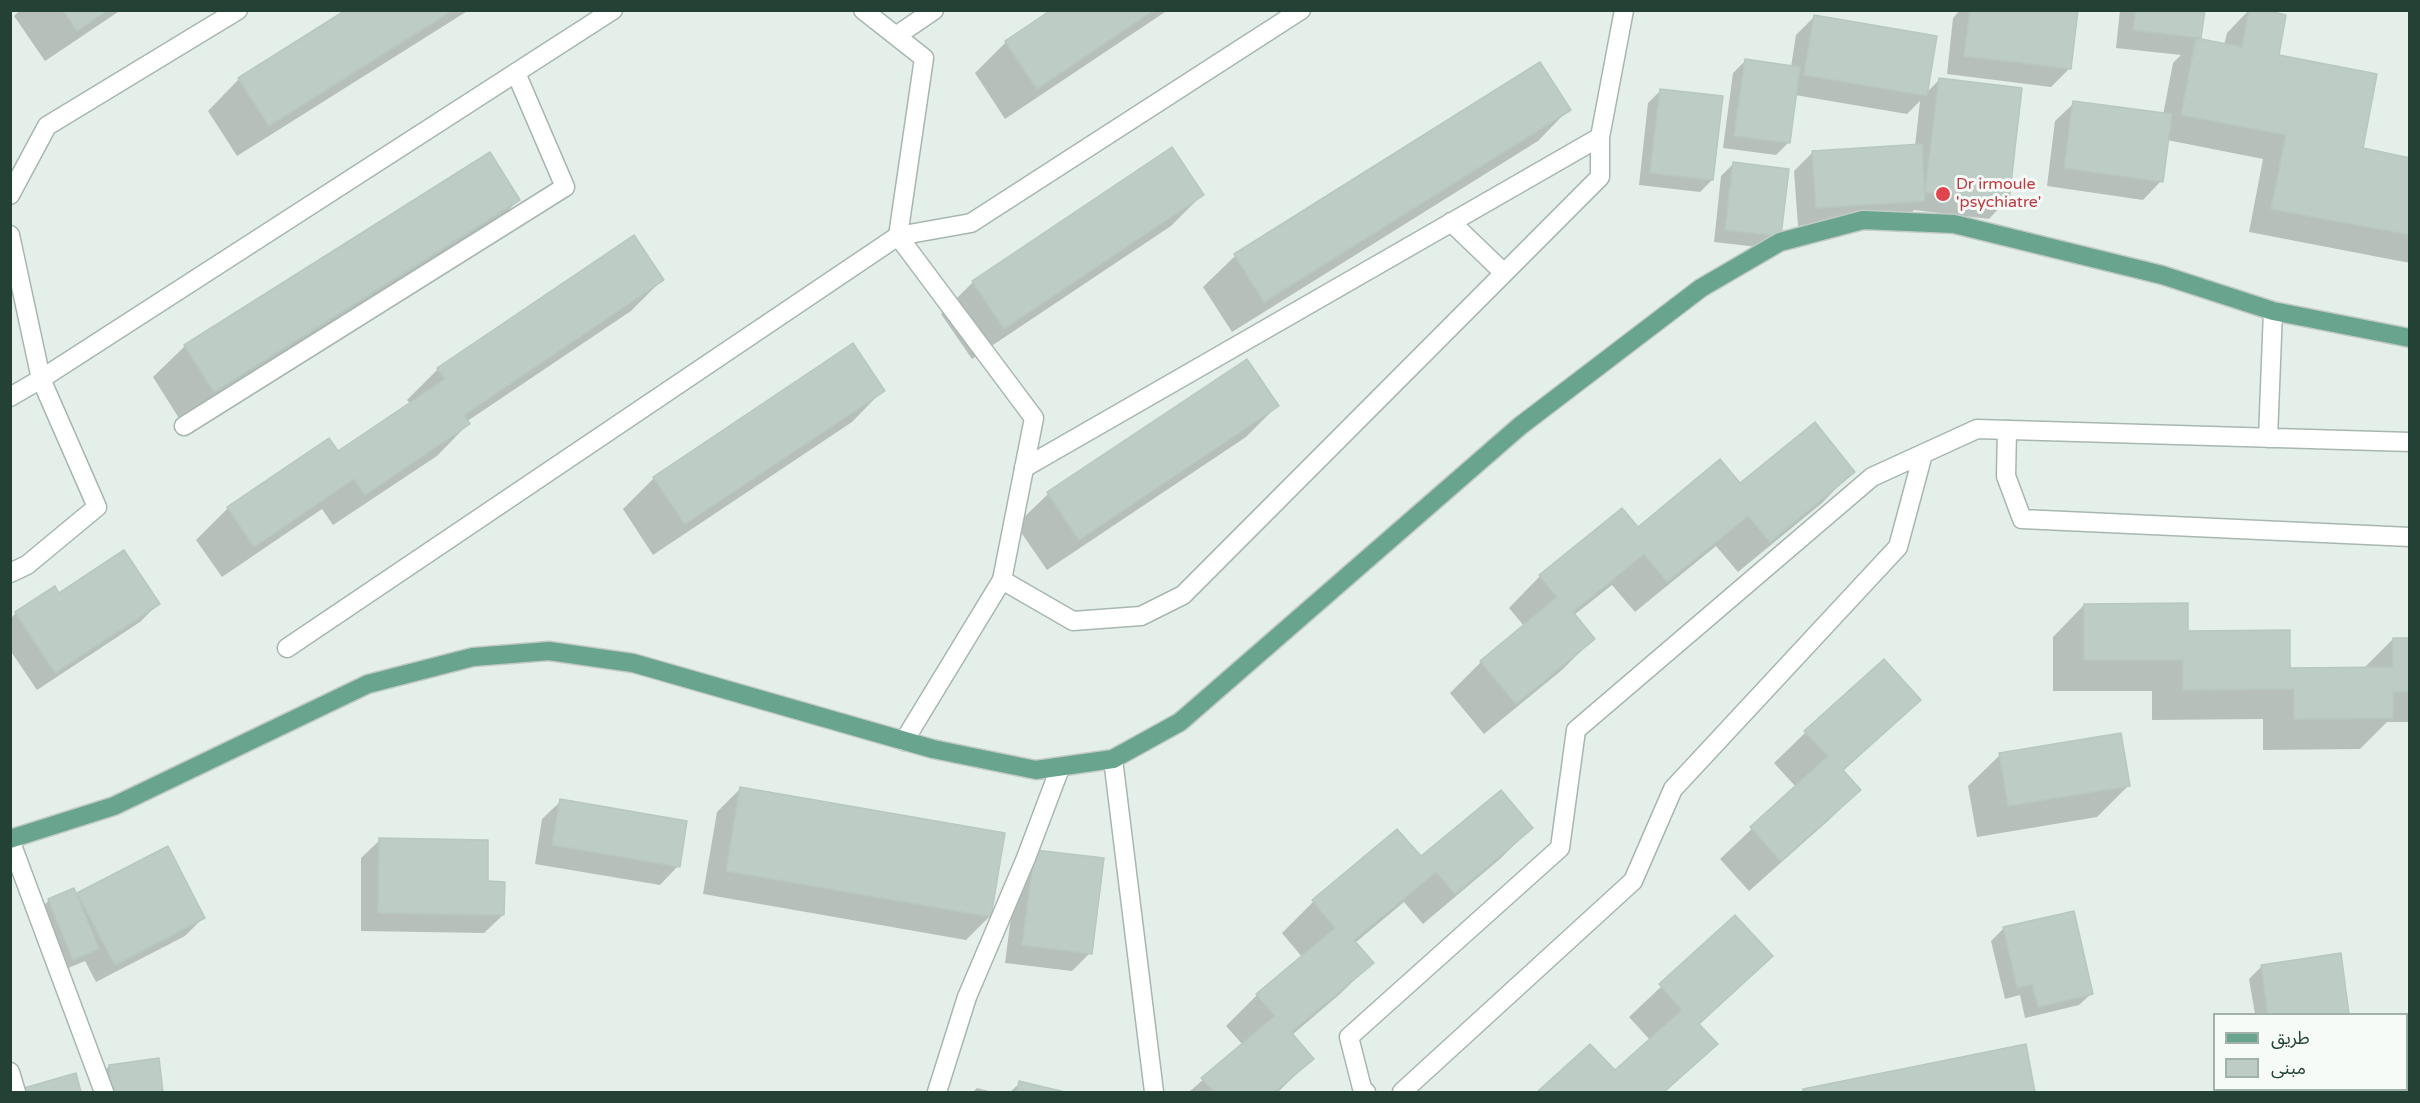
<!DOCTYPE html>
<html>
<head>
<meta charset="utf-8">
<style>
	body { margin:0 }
	#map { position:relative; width:2420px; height:1103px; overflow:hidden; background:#e5efe9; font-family:"Varela Round","Noto Sans Arabic",sans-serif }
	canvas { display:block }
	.frame { position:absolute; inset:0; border:12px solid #244136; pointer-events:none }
	.legend { position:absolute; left:2213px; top:1013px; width:195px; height:78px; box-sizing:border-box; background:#f6fbf8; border:2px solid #a2b1aa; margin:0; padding:8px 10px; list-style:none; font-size:18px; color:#244136 }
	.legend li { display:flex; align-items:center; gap:12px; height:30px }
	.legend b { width:30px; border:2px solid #a2b1aa }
</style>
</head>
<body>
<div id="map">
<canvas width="2420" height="1103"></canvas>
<div class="frame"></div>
<ul class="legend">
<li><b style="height:8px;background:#69a48f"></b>طريق</li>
<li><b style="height:16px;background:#bdccc5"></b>مبنى</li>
</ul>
</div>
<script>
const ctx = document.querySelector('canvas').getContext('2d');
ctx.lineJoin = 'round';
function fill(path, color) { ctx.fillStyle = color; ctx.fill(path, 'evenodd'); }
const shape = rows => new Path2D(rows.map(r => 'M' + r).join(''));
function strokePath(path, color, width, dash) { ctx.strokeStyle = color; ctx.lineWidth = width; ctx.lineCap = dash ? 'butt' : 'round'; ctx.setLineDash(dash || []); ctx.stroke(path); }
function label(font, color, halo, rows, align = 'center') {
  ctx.font = font + ' "Varela Round",sans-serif'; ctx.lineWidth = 6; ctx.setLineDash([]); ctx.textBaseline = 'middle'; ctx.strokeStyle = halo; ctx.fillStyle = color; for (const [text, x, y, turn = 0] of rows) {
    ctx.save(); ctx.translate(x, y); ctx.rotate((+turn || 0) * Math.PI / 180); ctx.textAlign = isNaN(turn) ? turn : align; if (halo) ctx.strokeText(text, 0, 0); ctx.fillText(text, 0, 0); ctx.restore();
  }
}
fill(shape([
	[20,10,121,10,45,61,14,16],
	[349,10,469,10,237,156,208,111,239,79],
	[1054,10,1168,10,1005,119,975,73,1006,42],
	[1641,10,1682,10,1681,12],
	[1960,10,2067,10,2070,68,2051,87,1947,74,1953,18],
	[2120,10,2203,10,2200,37,2197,40,2224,45,2227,33,2249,10,2258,10,2277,56,2361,150,2410,159,2410,263,2249,232,2263,159,2167,140,2161,181,2143,200,2047,186,2055,121,2074,103,2163,115,2173,63,2181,55,2116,48],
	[1815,16,1926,93,1939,80,2007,200,1989,219,1914,210,1905,219,1798,226,1794,171,1813,152,1915,146,1920,101,1907,114,1795,95,1789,142,1776,155,1723,148,1733,73,1745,61,1791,67,1796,35],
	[1540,64,1569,109,1538,141,1232,332,1203,287,1235,256],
	[1661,90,1712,180,1700,192,1639,185,1648,103],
	[1172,149,1202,195,1171,226,972,359,941,314,973,282],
	[1733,164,1780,235,1767,248,1714,242,1721,176],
	[519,200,487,231,182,423,153,377,185,346],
	[662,280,631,311,466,422,468,424,437,456,333,525,322,509,222,577,196,540,228,508,329,440,338,453,410,404,407,400,438,369],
	[1247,361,1277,406,1246,437,1047,570,1016,525,1048,494],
	[883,390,852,422,653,555,623,509,654,478],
	[1853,471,1822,503,1738,572,1716,546,1635,612,1612,585,1574,615,1593,639,1562,670,1484,734,1450,693,1481,662,1524,626,1509,608,1540,576,1638,529],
	[59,595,158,604,140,622,37,690,10,650,10,619,16,613],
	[2084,605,2186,632,2289,670,2363,669,2393,639,2410,639,2410,722,2387,722,2360,749,2263,750,2263,719,2152,720,2152,691,2053,691,2053,637],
	[1919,700,1842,772,1859,790,1828,821,1749,891,1720,859,1796,787,1774,763,1806,732],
	[2000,755,2128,786,2097,817,1977,837,1968,786],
	[740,789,989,917,966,940,703,894,717,812],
	[561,801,678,866,660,885,535,864,542,819],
	[1531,828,1500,859,1423,924,1404,902,1355,943,1372,963,1340,994,1292,1035,1312,1059,1278,1092,1189,1092,1243,1045,1226,1026,1257,995,1302,957,1282,933,1313,902,1397,831,1421,858],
	[380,840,486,883,503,915,484,933,361,931,361,858],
	[1035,851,1090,953,1072,971,1005,963,1017,870],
	[78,894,203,918,185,936,96,982,85,961,61,971,37,913,49,900],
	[2072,913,2092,993,2079,1005,2025,1018,2020,995,2005,999,1991,941,2003,929],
	[1735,917,1771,956,1698,1025,1716,1044,1665,1092,1539,1092,1590,1046,1615,1072,1650,1040,1629,1017],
	[2262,966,2348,1013,2255,1014,2249,979],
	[2025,1046,2034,1092,1801,1092,1803,1090],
	[157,1060,162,1092,99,1092,97,1079,109,1066],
	[75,1075,80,1092,22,1092,25,1090],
	[1020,1083,1059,1092,1010,1092],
	[977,1088,993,1092,973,1092],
	[2235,1090,2318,1090,2318,1092,2232,1092]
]), '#0003');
const building = shape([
	[63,10,108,10,77,31,63,10],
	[346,10,453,10,269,126,238,78,346,10],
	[1051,10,1154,10,1037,89,1005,41,1051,10],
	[1970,10,2078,10,2071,69,1964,56,1970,10],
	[2136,10,2205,10,2201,38,2133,30,2136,10],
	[2249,10,2265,10,2286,15,2279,55,2377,74,2363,148,2410,158,2410,235,2271,209,2286,135,2181,115,2196,38,2242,47,2249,10],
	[1814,15,1937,36,1927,96,1804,75,1814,15],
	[1745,59,1800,67,1790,143,1734,136,1745,59],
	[1540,62,1571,110,1264,302,1234,254,1540,62],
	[1939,78,2022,88,2009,201,1925,192,1939,78],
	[1660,89,1723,96,1713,180,1650,173,1660,89],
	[2073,101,2172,114,2163,182,2064,168,2073,101],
	[1922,144,1925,201,1816,208,1812,151,1922,144],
	[1172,147,1204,195,1004,329,972,281,1172,147],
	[490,152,520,200,214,392,184,345,490,152],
	[1733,162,1789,169,1781,236,1725,230,1733,162],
	[634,235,664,280,464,415,470,424,365,495,354,479,254,547,227,507,329,438,338,451,445,379,437,368,634,235],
	[853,343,885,391,685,524,653,477,853,343],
	[1247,359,1279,406,1079,540,1047,492,1247,359],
	[1815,422,1855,472,1770,542,1748,516,1667,582,1644,554,1573,612,1595,639,1516,704,1480,661,1557,597,1539,575,1622,508,1638,527,1720,459,1740,483,1815,422],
	[124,550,160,604,55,673,15,612,55,586,59,593,124,550],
	[2188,603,2188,631,2290,630,2290,668,2393,667,2393,638,2410,638,2410,691,2393,692,2393,718,2294,719,2294,689,2183,690,2183,660,2084,660,2084,604,2188,603],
	[1884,659,1921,700,1843,770,1861,790,1781,861,1750,827,1828,756,1804,731,1884,659],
	[2121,733,2130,786,2008,806,1999,753,2121,733],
	[740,787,1005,833,991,917,726,871,740,787],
	[1501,790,1533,828,1455,894,1436,872,1354,940,1374,963,1291,1032,1314,1059,1274,1092,1214,1092,1201,1078,1275,1016,1256,994,1335,928,1312,900,1397,829,1421,856,1501,790],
	[560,799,687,821,680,867,552,845,560,799],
	[379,838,488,840,488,881,505,882,504,915,378,913,379,838],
	[168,846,205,918,115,965,77,893,168,846],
	[1035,850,1104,858,1092,954,1022,945,1035,850],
	[74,888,99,949,73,960,48,899,74,888],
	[2074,911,2093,994,2038,1007,2032,984,2017,988,2003,927,2074,911],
	[1735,915,1773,956,1699,1024,1718,1044,1664,1092,1537,1092,1590,1044,1615,1070,1682,1010,1659,984,1735,915],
	[2341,953,2349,1014,2268,1014,2261,965,2341,953],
	[2026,1044,2035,1092,1803,1092,1803,1089,2026,1044],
	[159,1058,163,1092,112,1092,109,1065,159,1058],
	[76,1073,81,1092,25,1092,24,1088,76,1073],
	[1019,1081,1065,1092,1017,1092,1019,1081],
	[2243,1090,2319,1090,2319,1092,2243,1092,2243,1090]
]);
fill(building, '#bdccc5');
strokePath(building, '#b7c8c0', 1.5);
const service = shape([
	[1451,222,1504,273],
	[10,397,41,379],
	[184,426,565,187,516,73],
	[2007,430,2006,476,2022,519,2410,537],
	[1024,468,1600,137,1624,10],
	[1002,580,1073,621,1141,616,1183,595,1600,177,1600,137],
	[287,648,898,236,971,223,1301,10]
]);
const minor = shape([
	[863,10,924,58,898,236,1034,418,1002,580,904,741],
	[896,36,934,10],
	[10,195,47,126,238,10],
	[10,235,41,379,97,507,27,565,10,573],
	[41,379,613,10],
	[2268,438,2273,311],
	[1113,759,1154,1092],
	[10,840,104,1092],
	[10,1072,16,1092],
	[937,1092,967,997,1026,858,1060,768],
	[1366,1092,1363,1092,1349,1037,1560,848,1576,730,1872,477,1977,429,2410,442],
	[1402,1092,1633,881,1673,789,1898,547,1923,454]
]);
const primary = shape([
	[10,839,114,806,368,684,473,657,549,651,633,663,933,749,1036,770,1113,759,1180,722,1520,426,1701,288,1780,242,1863,220,1954,224,2162,275,2273,311,2410,338]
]);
strokePath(service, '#a7b7b0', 21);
strokePath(minor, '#a7b7b0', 21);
strokePath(primary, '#c2cac7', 21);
strokePath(service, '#fff', 18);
strokePath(minor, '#fff', 18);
strokePath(primary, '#69a48f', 18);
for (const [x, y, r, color] of [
	[1943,194,8,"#e0444e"]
]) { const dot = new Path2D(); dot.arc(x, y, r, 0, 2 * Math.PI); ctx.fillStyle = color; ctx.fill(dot); strokePath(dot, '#f6fbf8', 2); }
label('16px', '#be3a42', '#f6fbf8', [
	["Dr irmoule",1956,185],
	["'psychiatre'",1956,203]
], 'left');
</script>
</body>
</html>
